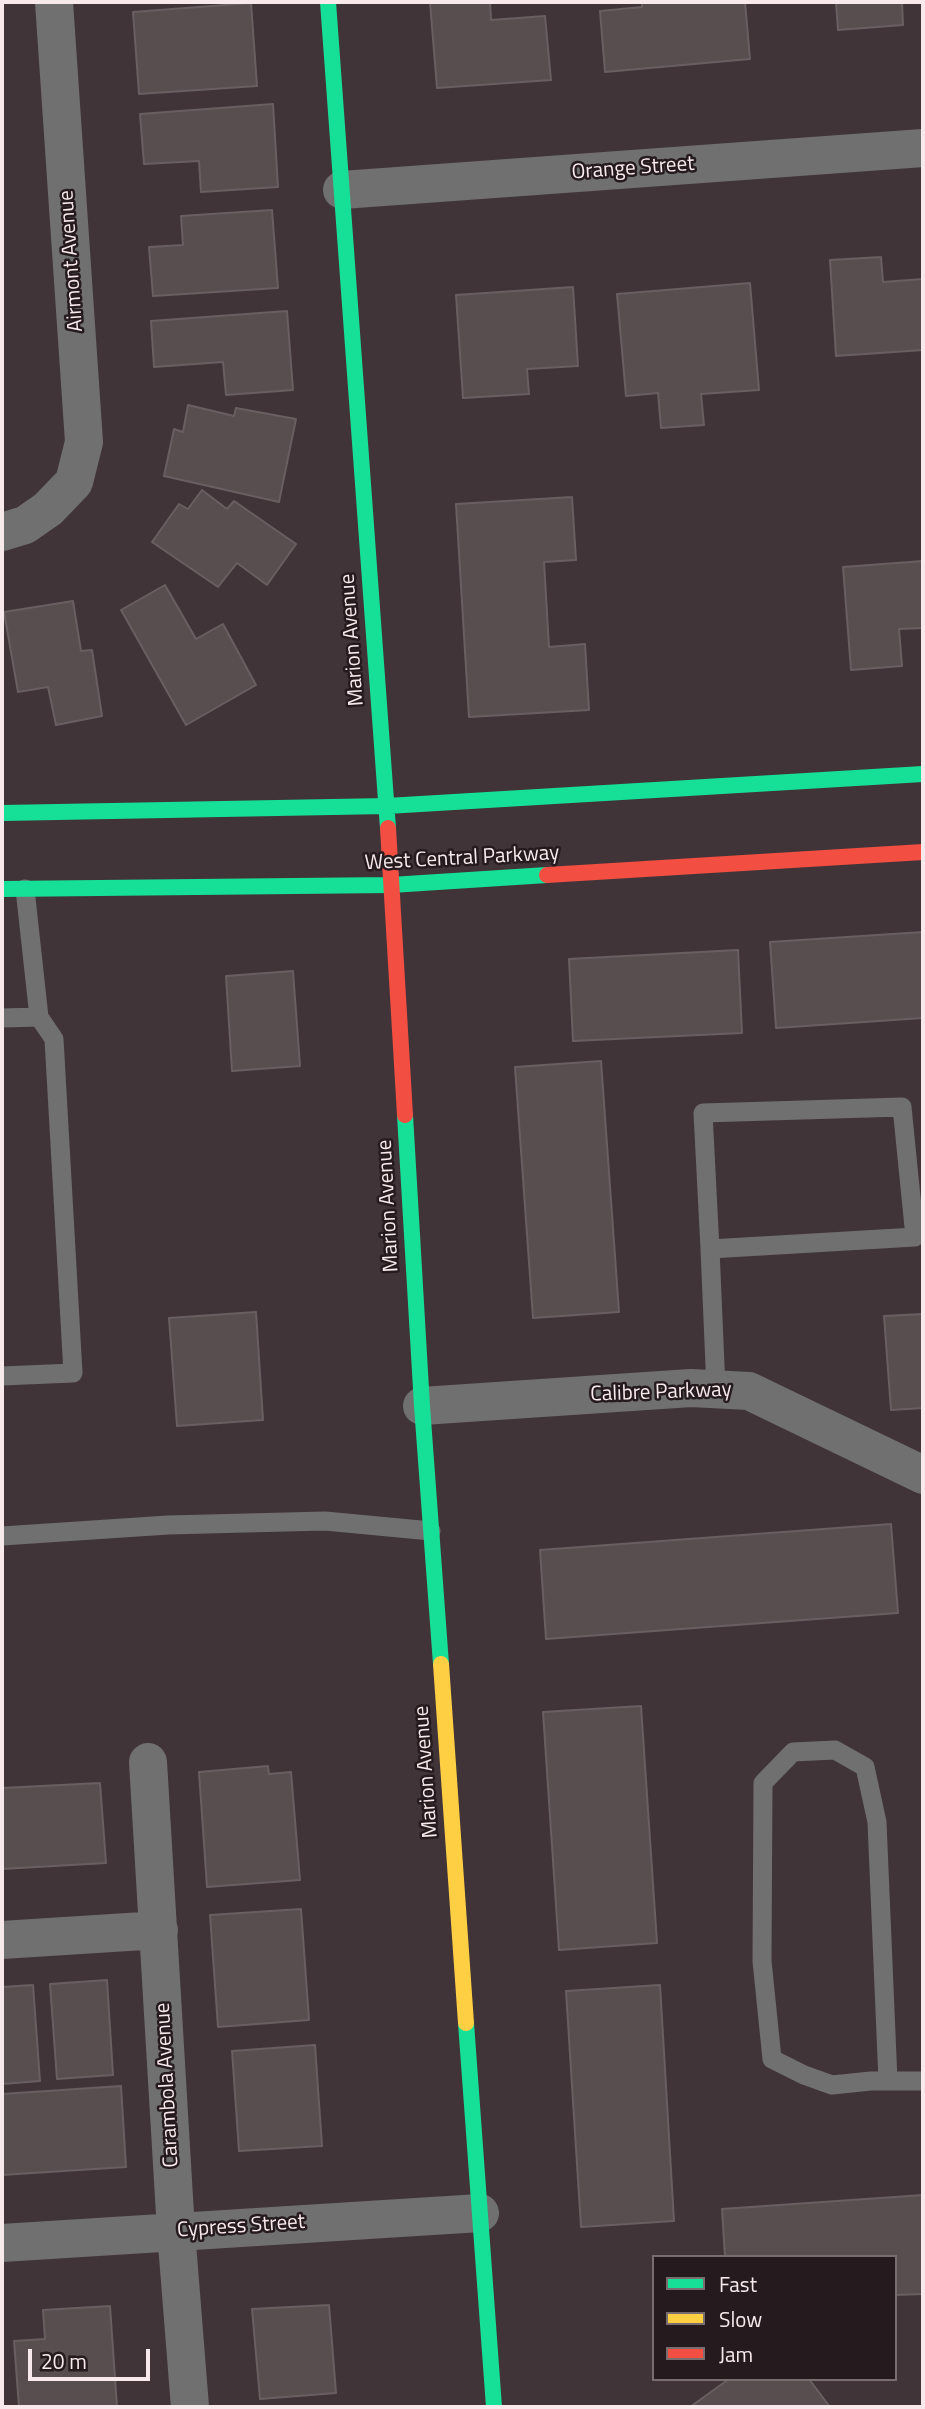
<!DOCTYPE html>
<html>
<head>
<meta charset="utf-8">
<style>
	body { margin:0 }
	#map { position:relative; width:925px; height:2409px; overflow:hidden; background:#413438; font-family:"Titillium Web",sans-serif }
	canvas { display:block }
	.frame { position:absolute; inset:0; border:4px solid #f8e9ec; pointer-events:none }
	.legend { position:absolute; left:652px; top:2255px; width:245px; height:126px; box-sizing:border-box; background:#251b1e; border:2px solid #796d70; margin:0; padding:9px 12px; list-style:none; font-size:21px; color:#f8e9ec }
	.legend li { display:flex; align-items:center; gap:14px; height:35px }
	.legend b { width:35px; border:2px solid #796d70 }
	.scale { position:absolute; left:28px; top:2349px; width:122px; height:32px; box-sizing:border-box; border:4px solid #f8e9ec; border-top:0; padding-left:9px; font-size:21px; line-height:24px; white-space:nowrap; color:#f8e9ec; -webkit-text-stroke:5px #251b1e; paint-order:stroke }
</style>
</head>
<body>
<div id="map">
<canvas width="925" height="2409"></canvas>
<div class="frame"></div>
<ul class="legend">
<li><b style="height:9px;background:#16e098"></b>Fast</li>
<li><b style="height:9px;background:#ffcf43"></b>Slow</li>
<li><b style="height:9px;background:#f24e42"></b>Jam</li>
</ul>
<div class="scale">20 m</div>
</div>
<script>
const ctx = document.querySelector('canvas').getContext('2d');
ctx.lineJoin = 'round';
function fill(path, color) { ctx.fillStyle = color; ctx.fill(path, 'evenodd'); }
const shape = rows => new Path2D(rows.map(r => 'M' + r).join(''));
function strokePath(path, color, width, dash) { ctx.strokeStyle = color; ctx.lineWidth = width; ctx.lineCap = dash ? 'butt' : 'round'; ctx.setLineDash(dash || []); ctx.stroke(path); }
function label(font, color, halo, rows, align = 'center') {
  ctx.font = font + ' "Titillium Web",sans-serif'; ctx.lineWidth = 5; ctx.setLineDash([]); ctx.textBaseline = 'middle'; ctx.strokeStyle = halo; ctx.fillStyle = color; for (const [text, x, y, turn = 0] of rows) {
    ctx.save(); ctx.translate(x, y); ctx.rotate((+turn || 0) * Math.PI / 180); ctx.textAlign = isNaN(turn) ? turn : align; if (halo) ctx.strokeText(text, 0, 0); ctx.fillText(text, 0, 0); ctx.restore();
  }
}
const building = shape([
	[430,2,490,2,491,20,545,16,551,80,437,88,430,2],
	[642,2,745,2,750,59,605,72,600,11,642,7,642,2],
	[836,2,902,2,903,25,838,30,836,2],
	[251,3,257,86,139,94,133,12,251,3],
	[273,104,278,187,201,192,199,161,144,164,140,114,273,104],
	[272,210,278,288,153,296,149,247,183,245,181,216,272,210],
	[881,257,883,282,923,279,923,350,836,356,830,260,881,257],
	[750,283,759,390,701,394,704,425,661,428,658,393,626,396,617,294,750,283],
	[573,287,578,366,527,369,529,394,463,398,456,295,573,287],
	[287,311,293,390,226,395,223,362,154,367,151,321,287,311],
	[188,405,234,416,236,408,296,419,279,502,164,476,174,429,183,432,188,405],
	[202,490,227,509,234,501,296,544,267,585,237,563,218,587,152,542,179,504,188,509,202,490],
	[572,497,576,560,544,562,549,647,585,644,589,710,469,717,456,504,572,497],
	[923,561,923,628,899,629,902,666,851,670,843,567,923,561],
	[165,585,196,639,223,624,256,685,186,725,121,610,165,585],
	[73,601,81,651,92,650,102,716,56,725,48,687,18,692,4,612,73,601],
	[923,932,923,1018,776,1028,770,942,923,932],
	[738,950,742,1033,573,1041,569,959,738,950],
	[293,971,300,1066,232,1071,226,976,293,971],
	[601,1061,619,1312,533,1318,515,1067,601,1061],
	[256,1312,263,1420,177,1426,169,1318,256,1312],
	[923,1314,923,1408,891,1410,884,1316,923,1314],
	[891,1524,898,1613,546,1639,540,1550,891,1524],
	[641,1706,657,1943,559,1950,543,1712,641,1706],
	[268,1766,269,1774,291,1772,300,1880,207,1887,199,1772,268,1766],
	[100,1783,106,1863,2,1869,2,1788,100,1783],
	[301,1909,309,2020,218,2027,210,1915,301,1909],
	[107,1980,113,2075,57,2079,50,1984,107,1980],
	[33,1985,40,2081,2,2084,2,1987,33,1985],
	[660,1985,674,2221,581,2227,566,1991,660,1985],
	[315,2045,322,2146,239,2151,232,2051,315,2045],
	[121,2086,126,2167,2,2175,2,2094,121,2086],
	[923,2195,923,2294,895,2295,895,2257,725,2257,722,2209,923,2195],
	[329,2305,336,2393,260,2399,252,2309,329,2305],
	[110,2306,117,2407,19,2407,14,2341,45,2339,43,2310,110,2306],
	[729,2379,809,2379,830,2407,690,2407,729,2379]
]);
fill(building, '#584e50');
strokePath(building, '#695e61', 2);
strokePath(shape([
	[2,1018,39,1017,25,889],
	[710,1249,915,1237,902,1107,703,1113,710,1249,716,1389],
	[2,1376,73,1373,54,1039,39,1017],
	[2,1536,168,1525,325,1521,431,1531],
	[888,2081,877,1822,865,1767,835,1750,793,1752,763,1783,762,1961,772,2059,804,2075,832,2085,871,2081,923,2081]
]), '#707070', 19);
strokePath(shape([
	[342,190,923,148],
	[2,532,25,525,48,509,74,482,84,442,54,2],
	[422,1406,691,1388,749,1391,923,1475],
	[148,1762,176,2231,190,2407],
	[2,1940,159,1930],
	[2,2243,480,2213]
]), '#707070', 38);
strokePath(shape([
	[328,2,388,828],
	[2,813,387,806,923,774],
	[2,889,391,885,547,875],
	[405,1115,422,1406,441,1664],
	[466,2023,494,2407]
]), '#16e098', 16);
strokePath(shape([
	[441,1664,466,2023]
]), '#ffcf43', 16);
strokePath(shape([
	[388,828,405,1115],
	[547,875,923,852]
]), '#f24e42', 16);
label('21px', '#f8e9ec', '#251b1e', [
	["Orange Street",633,169,-4],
	["Airmont Avenue",72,261,-94],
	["Marion Avenue",353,640,-94],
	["West Central Parkway",462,859,-3],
	["Marion Avenue",389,1206,-93],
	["Calibre Parkway",661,1393,-2],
	["Marion Avenue",427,1772,-94],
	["Carambola Avenue",168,2085,-93],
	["Cypress Street",241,2227,-4]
]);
</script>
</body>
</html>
